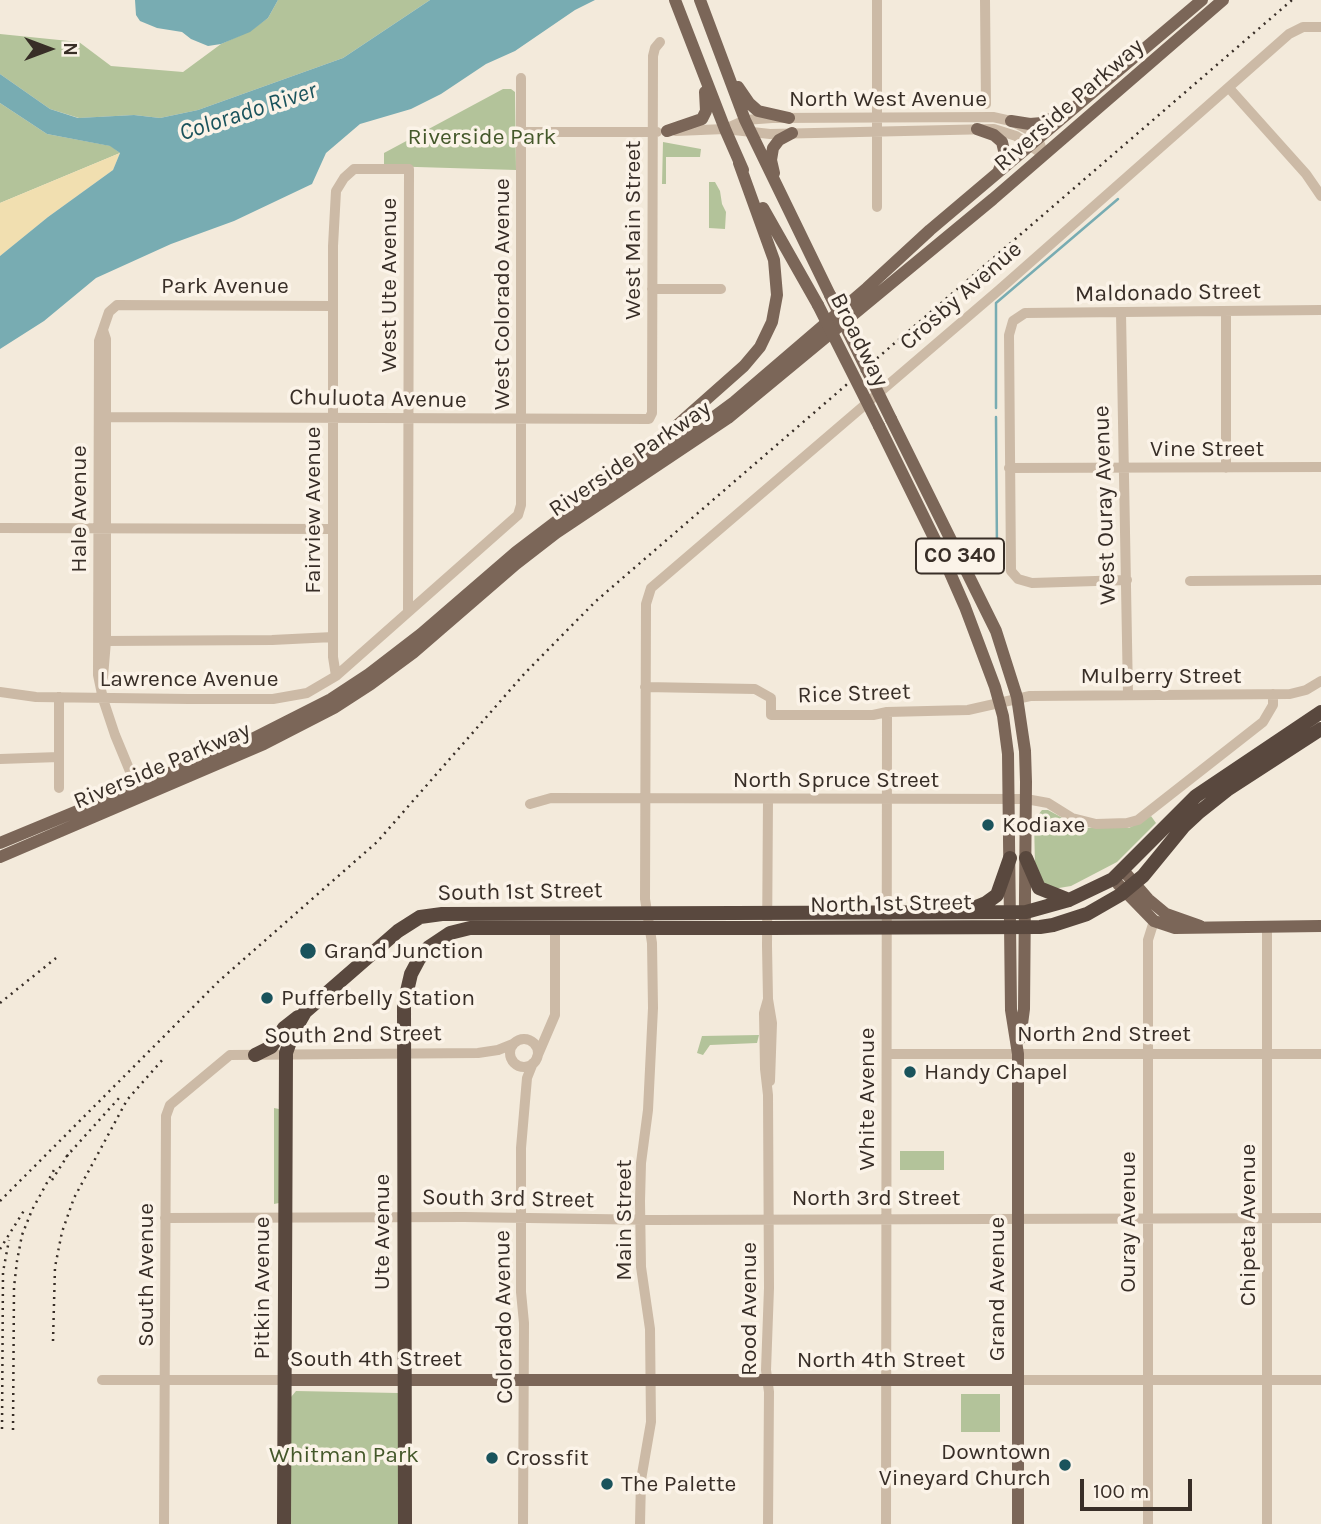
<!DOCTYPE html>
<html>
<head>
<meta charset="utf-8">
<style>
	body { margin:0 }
	#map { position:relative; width:1321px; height:1524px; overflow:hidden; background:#f3eadb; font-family:Karla,sans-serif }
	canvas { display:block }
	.north { position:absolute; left:14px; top:14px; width:70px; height:70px; -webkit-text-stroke:5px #fbf3e8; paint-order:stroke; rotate:90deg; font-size:19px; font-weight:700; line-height:28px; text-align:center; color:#382e27 }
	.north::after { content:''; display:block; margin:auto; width:24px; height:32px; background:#382e27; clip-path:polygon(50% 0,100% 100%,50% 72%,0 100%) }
	.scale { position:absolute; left:1080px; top:1479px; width:112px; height:32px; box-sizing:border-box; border:4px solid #382e27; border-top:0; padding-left:9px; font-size:21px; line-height:24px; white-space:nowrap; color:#382e27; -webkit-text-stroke:5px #fbf3e8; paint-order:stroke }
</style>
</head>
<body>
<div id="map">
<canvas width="1321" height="1524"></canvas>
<div class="north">N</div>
<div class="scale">100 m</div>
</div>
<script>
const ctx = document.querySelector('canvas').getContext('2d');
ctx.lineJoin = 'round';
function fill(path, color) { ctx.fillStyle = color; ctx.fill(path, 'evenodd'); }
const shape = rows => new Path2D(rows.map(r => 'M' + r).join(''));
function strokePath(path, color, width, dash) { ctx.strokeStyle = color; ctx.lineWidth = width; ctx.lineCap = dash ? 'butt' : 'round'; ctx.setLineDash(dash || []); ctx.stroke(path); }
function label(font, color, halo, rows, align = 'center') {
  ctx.font = font + ' Karla,sans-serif'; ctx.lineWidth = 7; ctx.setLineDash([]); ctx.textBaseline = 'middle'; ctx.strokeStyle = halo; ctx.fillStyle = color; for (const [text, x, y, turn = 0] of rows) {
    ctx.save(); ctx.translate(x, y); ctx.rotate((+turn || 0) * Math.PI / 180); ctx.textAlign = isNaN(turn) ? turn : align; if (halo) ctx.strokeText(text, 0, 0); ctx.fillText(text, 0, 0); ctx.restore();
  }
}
fill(shape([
	[278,0,430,0,343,58,198,110,160,118,134,115,79,118,50,109,0,74,0,34,79,42,111,66,183,72,221,44,250,31,268,18],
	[503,89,511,89,515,92,516,170,384,166,384,153],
	[0,103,47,134,111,146,120,153,0,203],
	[663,142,701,149,700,157,666,157,666,184,662,184],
	[709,182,715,182,720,191,722,204,726,212,725,229,709,228],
	[1042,810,1048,810,1072,823,1089,828,1129,828,1151,816,1156,823,1117,862,1071,886,1053,889,1044,885,1035,866,1034,820],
	[759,1035,757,1043,710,1045,703,1055,697,1053,702,1036],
	[274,1108,279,1109,279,1203,274,1204],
	[900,1151,944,1151,944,1170,900,1170],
	[296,1391,398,1393,398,1513,401,1516,399,1524,291,1524,291,1397],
	[961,1394,1000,1394,1000,1432,961,1432]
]), '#b3c39a');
fill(shape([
	[120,153,113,170,48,217,0,256,0,203]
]), '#f1dfb0');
fill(shape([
	[135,0,278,0,268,18,250,32,221,44,208,46,191,39,182,32,157,28,140,21,136,15],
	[430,0,595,0,575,10,515,51,486,64,441,94,411,109,360,124,326,153,312,184,234,221,171,244,96,278,44,321,0,349,0,256,48,217,113,170,120,153,110,146,47,134,0,103,0,74,50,109,78,118,134,115,160,118,198,110,343,58]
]), '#78acb2');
strokePath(shape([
	[996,408,996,303,1118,199],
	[996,417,997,554]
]), '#78acb2', 2.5);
strokePath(shape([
	[877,0,877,207],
	[985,0,986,104],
	[1229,88,1306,174,1321,196],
	[725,129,745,120,772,118,993,117,1011,121,1027,129,1038,139,1044,155],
	[676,131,725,129,770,134,994,129,1016,136,1044,155],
	[522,132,657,132],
	[652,289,721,289],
	[1226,311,1226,468],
	[1121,313,1128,695],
	[103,330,106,339,106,641,103,677],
	[106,417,649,419,652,413,653,56,655,48,660,42],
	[1009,468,1321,467],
	[0,528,332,529],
	[1127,580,1032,583,1018,579,1011,571,1009,335,1013,321,1025,313,1321,310],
	[1190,581,1321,580],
	[106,641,272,640,333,637],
	[336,676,333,657,333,246,336,191,344,178,354,169,409,169,408,611],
	[645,687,755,689,771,698,771,715,873,715,887,712,968,710,1030,696,1290,694,1306,690,1321,681],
	[0,692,36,697,189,699,273,699,307,693,336,676,518,515,521,505,521,78],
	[0,759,59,757],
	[59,788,59,697],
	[139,793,115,735,103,699,98,675,99,341,109,312,117,305,333,306],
	[768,799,767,946,768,999,772,1023,770,1081],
	[530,804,551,798,1026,799,1048,803,1072,818,1096,824,1127,823,1138,820,1263,722,1273,705,1273,694],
	'510 1053a14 14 0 1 1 28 0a14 14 0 1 1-28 0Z',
	[887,1054,1321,1054],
	[537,1057,555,1015,555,928],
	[165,1218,464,1217,659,1220,1321,1218],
	[102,1380,284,1380],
	[1018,1380,1321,1380],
	[164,1524,166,1116,170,1105,230,1055,478,1053,498,1050,513,1044],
	[523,1524,524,1323,521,1292,521,1148,527,1078,533,1063],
	[640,1524,641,1480,651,1422,650,1329,641,1267,640,1201,641,1163,648,1110,653,1008,652,943,645,899,646,604,651,588,999,290,1289,34,1303,27,1321,27],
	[768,1524,769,1392,766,1370,769,1288,768,1095,765,1069,764,1013,768,999],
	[886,1524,887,712],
	[1148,1524,1148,940,1154,921],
	[1267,1524,1267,926]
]), '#ccbaa6', 10);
strokePath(shape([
	[675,0,725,129,743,170],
	[700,0,745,120,830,295],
	[738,87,749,103,758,111,789,118],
	[1011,121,1030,124,1042,123,1059,115],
	[977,129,994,135,1002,142,1005,155,999,170],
	[667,131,702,119,706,111,705,92],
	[774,173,771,160,773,148,779,140,792,133],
	[763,208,818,305],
	[891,419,996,631,1017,697,1025,751,1026,782,1024,1009,1020,1039],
	[879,426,940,550,965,607,995,687,1003,716,1008,754,1011,1010,1018,1054,1018,1524],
	[626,467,674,428,744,366,760,347,772,322,777,295,774,260,739,163],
	[0,843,254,738,331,699,369,674,421,634,516,552,570,511,688,436,734,402,867,288,930,230,1202,0],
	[0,857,264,744,334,708,371,684,413,653,516,564,556,533,728,418,993,199,1223,0],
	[1122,869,1148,899,1166,914,1200,926],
	[1118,884,1154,921,1175,928,1321,926],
	[284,1380,1018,1380]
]), '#7b6658', 12);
strokePath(shape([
	[1026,858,1039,888,1069,900],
	[971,909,986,903,997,895,1010,858],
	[255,1055,271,1047,284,1028,298,1017],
	[284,1524,286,1053,293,1033,305,1012,398,931,420,917,442,914,1026,912,1069,900,1113,879,1196,796,1321,712],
	[405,1524,404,1004,411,974,419,959,429,947,450,933,470,928,768,928,1040,927,1053,925,1087,914,1120,895,1143,876,1184,826,1198,813,1227,790,1321,729]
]), '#59483e', 14);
strokePath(shape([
	[0,1003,56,958],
	[66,1157,120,1097],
	[52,1180,71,1150],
	[0,1201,219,981,377,842,525,673,596,601,1292,0],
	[0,1249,25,1209],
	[53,1341,55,1267,62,1232,74,1198,127,1100,164,1058],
	[2,1429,3,1272,9,1240],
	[13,1430,14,1287,17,1261,22,1235,32,1210,54,1170]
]), '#382e27', 2.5, [2, 5]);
strokePath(shape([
	[830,295,891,419],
	[818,305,879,426]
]), '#7b6658', 12);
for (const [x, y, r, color] of [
	[988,825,7,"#1a535c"],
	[308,951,9,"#1a535c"],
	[267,998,7,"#1a535c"],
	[910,1072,7,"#1a535c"],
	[492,1458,7,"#1a535c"],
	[1065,1465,7,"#1a535c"],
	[607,1484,7,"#1a535c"]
]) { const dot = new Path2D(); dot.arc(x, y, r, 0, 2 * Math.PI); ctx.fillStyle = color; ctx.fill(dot); strokePath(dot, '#fbf3e8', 2.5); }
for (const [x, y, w] of [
	[960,556,88]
]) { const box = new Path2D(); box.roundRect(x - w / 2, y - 17.5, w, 35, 5); ctx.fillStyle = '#fbf3e8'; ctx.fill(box); strokePath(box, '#382e27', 2); }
label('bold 21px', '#382e27', null, [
	["CO 340",960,556]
]);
label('23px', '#382e27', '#fbf3e8', [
	["North West Avenue",888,99],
	["Riverside Parkway",1069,105,-41],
	["West Main Street",633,230,-90],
	["West Ute Avenue",389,285,-90],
	["Park Avenue",225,286],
	["Maldonado Street",1168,293,-1],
	["West Colorado Avenue",502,294,-90],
	["Crosby Avenue",961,296,-41],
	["Broadway",859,340,63],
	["Chuluota Avenue",378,399,1],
	["Vine Street",1207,449],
	["Riverside Parkway",630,459,-34],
	["West Ouray Avenue",1105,505,-92],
	["Hale Avenue",79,509,-90],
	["Fairview Avenue",313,510,-90],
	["Mulberry Street",1161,676],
	["Lawrence Avenue",189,679],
	["Rice Street",854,694,-2],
	["Riverside Parkway",162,766,-23],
	["North Spruce Street",836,780],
	["South 1st Street",520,892,-1],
	["North 1st Street",891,904,-1],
	["North 2nd Street",1104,1034],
	["South 2nd Street",353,1035,-1],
	["White Avenue",867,1099,-90],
	["North 3rd Street",876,1198],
	["South 3rd Street",508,1199,1],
	["Main Street",624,1220,-90],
	["Ouray Avenue",1128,1222,-90],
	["Chipeta Avenue",1248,1225,-90],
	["Ute Avenue",382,1232,-90],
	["South Avenue",146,1275,-90],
	["Pitkin Avenue",262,1288,-90],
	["Grand Avenue",997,1289,-90],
	["Rood Avenue",749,1309,-90],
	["Colorado Avenue",504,1317,-91],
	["South 4th Street",376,1359],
	["North 4th Street",881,1360]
]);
label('23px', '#44582a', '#fbf3e8', [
	["Riverside Park",482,137],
	["Whitman Park",344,1455]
]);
label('23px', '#382e27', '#fbf3e8', [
	["Kodiaxe",1002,825],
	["Grand Junction",324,951],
	["Pufferbelly Station",281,998],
	["Handy Chapel",924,1072],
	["Downtown",1051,1452,"right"],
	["Vineyard Church",1051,1478,"right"],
	["Crossfit",506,1458],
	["The Palette",621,1484]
], 'left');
label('italic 24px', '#1a535c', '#fbf3e8', [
	["Colorado River",248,112,-18]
]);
</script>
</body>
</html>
